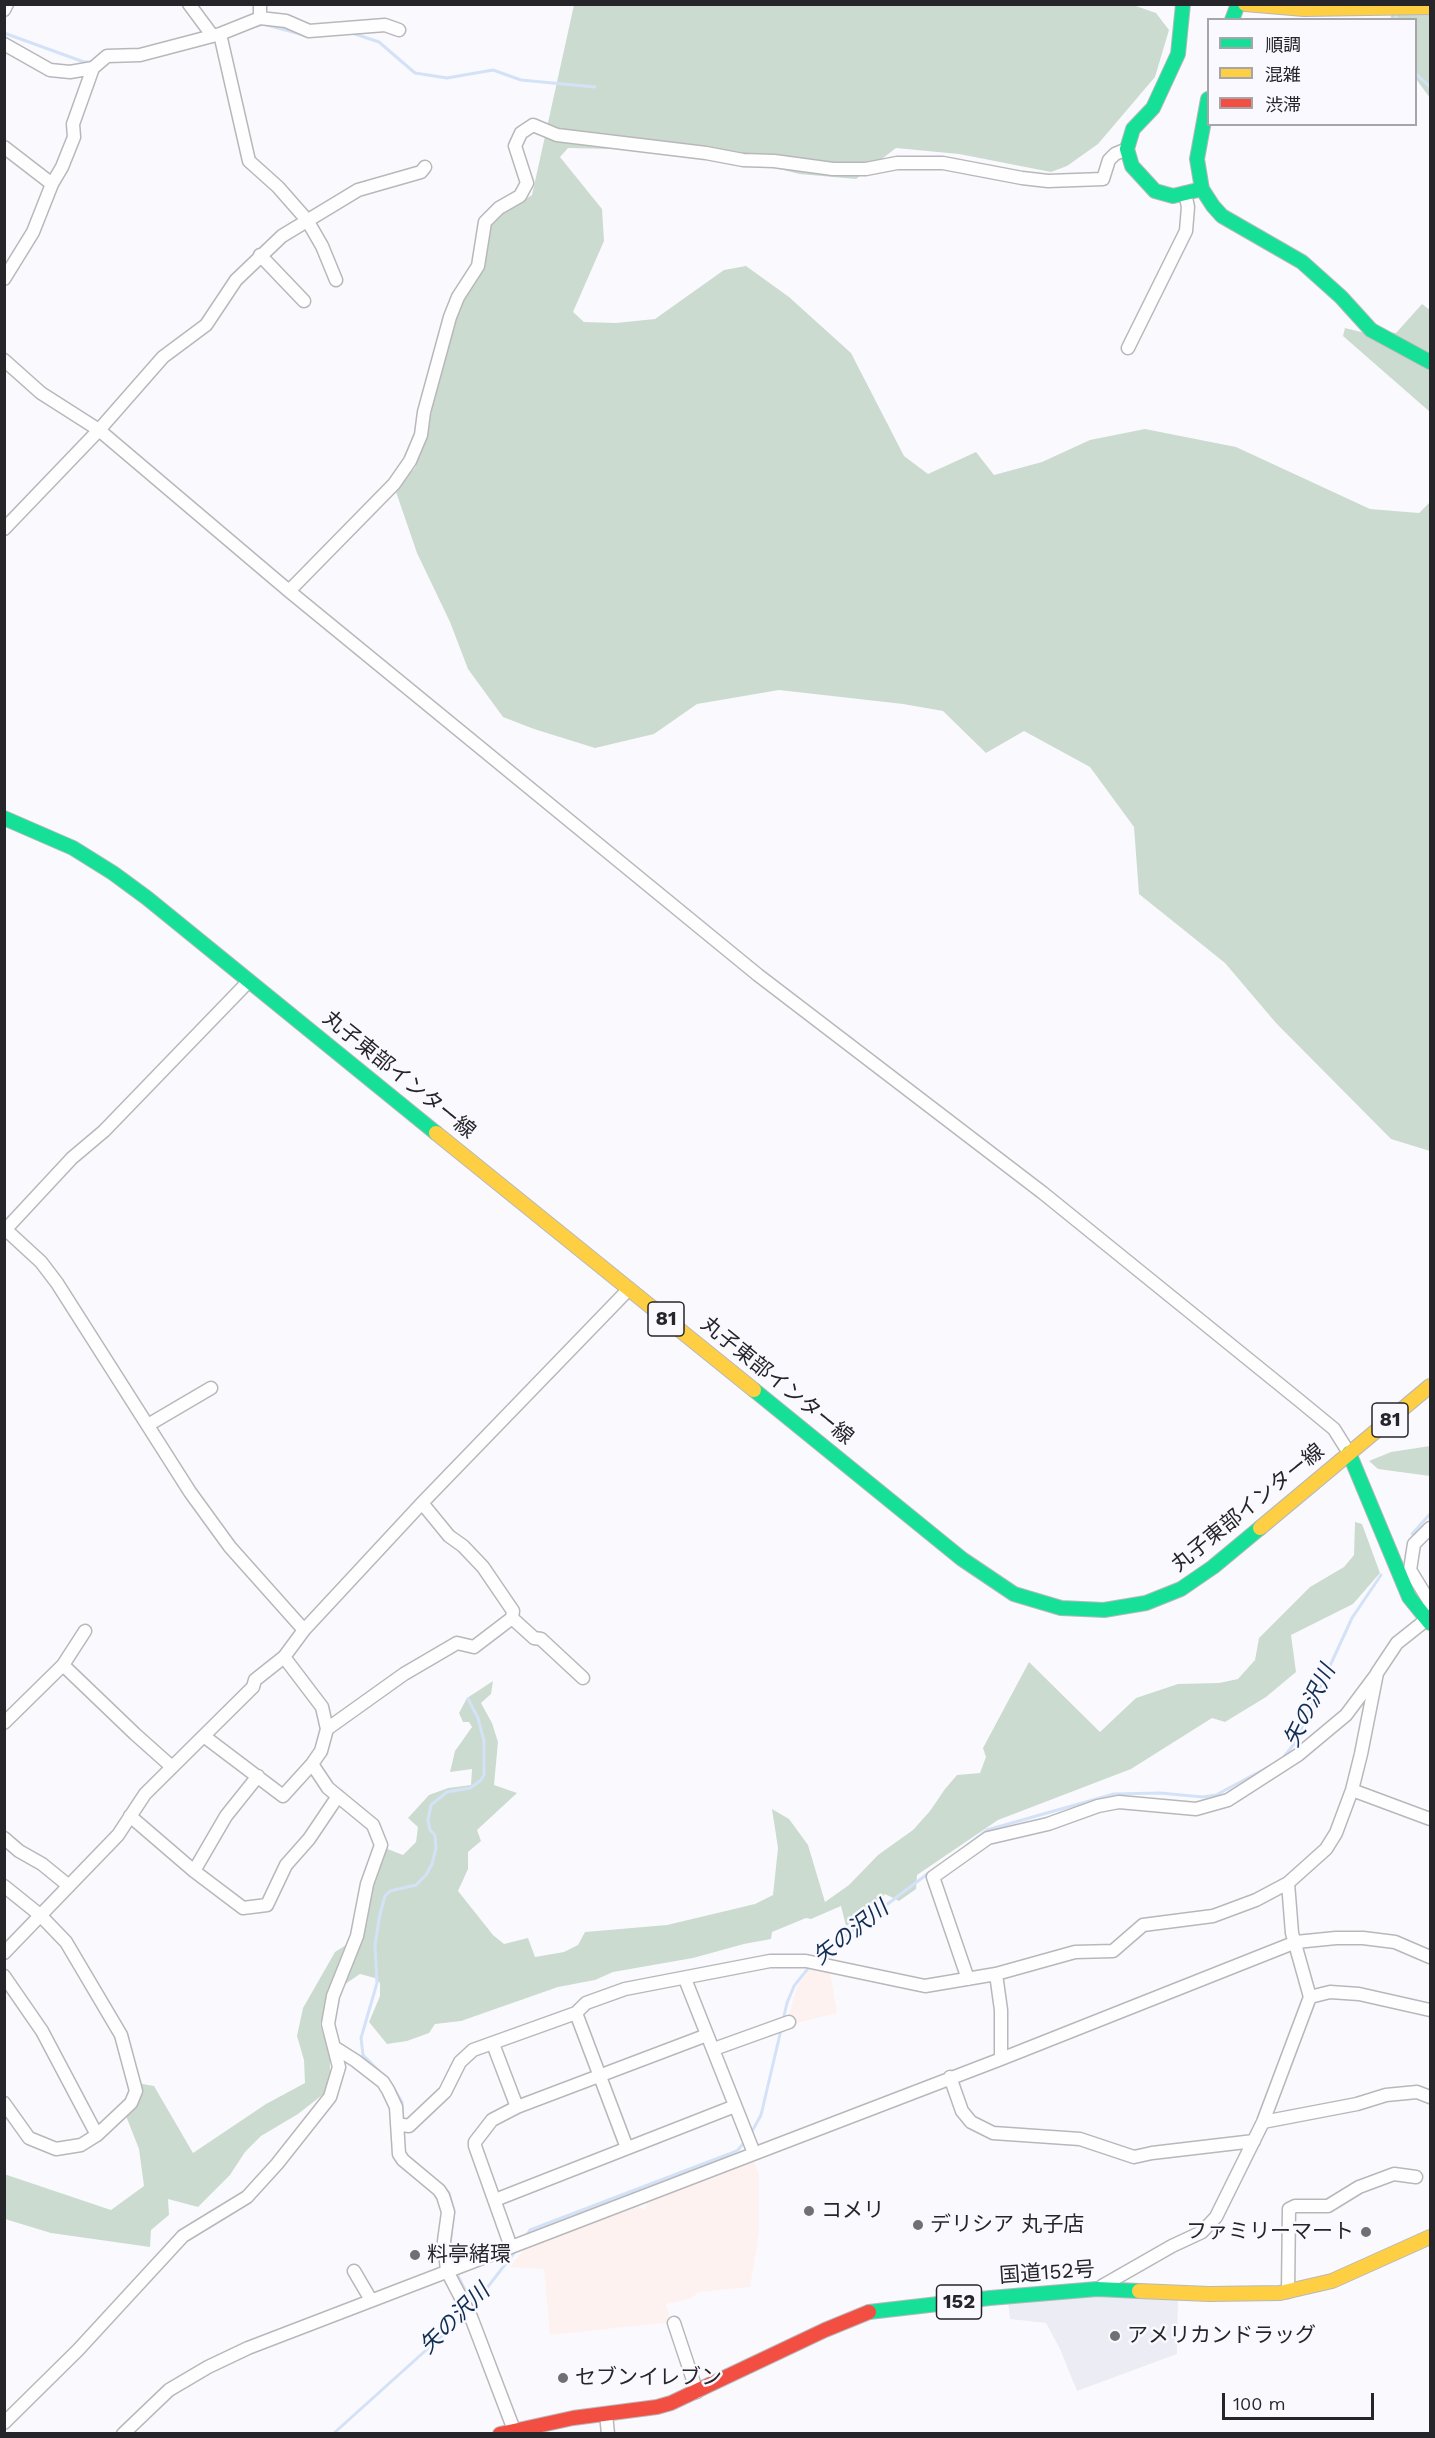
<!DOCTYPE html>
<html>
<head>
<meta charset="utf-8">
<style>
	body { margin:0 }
	#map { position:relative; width:1435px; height:2438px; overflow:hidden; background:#fafafe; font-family:"Work Sans","Noto Sans JP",sans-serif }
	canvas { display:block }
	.frame { position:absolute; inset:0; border:6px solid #26262a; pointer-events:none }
	.legend { position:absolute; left:1207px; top:18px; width:210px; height:108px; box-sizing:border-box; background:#f9f9ff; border:2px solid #a5a5aa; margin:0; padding:8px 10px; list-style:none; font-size:18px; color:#26262a }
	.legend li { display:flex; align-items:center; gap:12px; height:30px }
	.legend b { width:30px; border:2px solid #a5a5aa }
	.scale { position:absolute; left:1222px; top:2393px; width:152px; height:27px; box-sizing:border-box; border:3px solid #26262a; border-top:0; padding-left:8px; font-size:18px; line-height:21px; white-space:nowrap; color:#26262a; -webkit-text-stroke:4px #f9f9ff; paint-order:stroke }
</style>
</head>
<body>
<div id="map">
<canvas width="1435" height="2438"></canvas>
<div class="frame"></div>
<ul class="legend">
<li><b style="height:8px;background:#16e098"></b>順調</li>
<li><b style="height:8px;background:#ffcf43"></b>混雑</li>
<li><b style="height:8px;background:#f24e42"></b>渋滞</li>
</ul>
<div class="scale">100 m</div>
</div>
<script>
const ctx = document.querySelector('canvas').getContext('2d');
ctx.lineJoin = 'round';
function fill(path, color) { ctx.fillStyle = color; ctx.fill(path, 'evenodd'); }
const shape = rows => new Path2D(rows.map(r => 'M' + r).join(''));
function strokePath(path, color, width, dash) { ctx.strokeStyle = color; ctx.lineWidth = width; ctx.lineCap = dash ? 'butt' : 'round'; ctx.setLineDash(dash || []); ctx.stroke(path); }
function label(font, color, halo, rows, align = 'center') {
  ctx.font = font + ' "Work Sans","Noto Sans JP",sans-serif'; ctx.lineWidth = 5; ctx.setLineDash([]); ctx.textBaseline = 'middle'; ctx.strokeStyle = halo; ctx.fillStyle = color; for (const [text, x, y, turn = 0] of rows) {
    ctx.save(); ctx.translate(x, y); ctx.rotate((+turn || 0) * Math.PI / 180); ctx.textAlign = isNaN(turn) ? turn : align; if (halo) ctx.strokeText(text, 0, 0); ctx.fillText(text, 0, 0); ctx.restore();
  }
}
fill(shape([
	[1085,2296,1178,2300,1177,2354,1077,2391,1060,2349,1046,2323,1010,2319,1008,2302]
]), '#ececf5');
fill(shape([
	[816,1967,830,1971,837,2013,785,2026,797,1987,808,1971],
	[752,2157,759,2174,759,2233,750,2287,699,2292,690,2299,666,2304,671,2322,550,2335,544,2269,510,2267,526,2247,633,2204,646,2210,647,2198]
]), '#fdf2ef');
fill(shape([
	[1130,4,1156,13,1169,30,1155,77,1098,144,1067,166,1051,172,959,154,896,148,856,179,799,174,688,145,610,149,568,148,560,157,602,209,604,241,573,312,584,322,616,323,655,319,724,270,746,266,789,297,851,353,904,456,928,474,976,452,994,475,1042,462,1090,440,1145,429,1236,447,1370,509,1419,513,1430,502,1430,1151,1391,1139,1276,1023,1225,963,1139,894,1134,827,1090,767,1024,731,986,753,943,711,903,704,779,690,697,704,654,734,595,748,534,729,503,717,468,669,450,622,417,553,395,489,415,468,427,434,447,338,485,225,532,195,574,5],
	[1390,5,1430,5,1430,98,1416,79,1416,20,1391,19],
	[1422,304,1430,310,1430,412,1343,336,1345,328,1369,334,1371,330,1396,333],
	[1430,1446,1430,1476,1378,1469,1369,1461,1391,1452],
	[1355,1522,1362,1524,1380,1573,1353,1604,1291,1635,1296,1672,1266,1697,1225,1722,1212,1718,1131,1769,998,1820,917,1875,916,1889,899,1901,885,1894,867,1913,846,1926,841,1906,811,1919,806,1918,772,1932,771,1939,744,1944,693,1958,613,1972,595,1980,558,1987,461,2021,435,2024,429,2033,407,2041,387,2044,369,2022,380,1996,380,1983,375,1978,360,1974,332,1993,320,2024,330,2056,330,2078,326,2092,298,2114,261,2136,245,2152,230,2175,198,2207,168,2199,169,2215,151,2230,150,2247,51,2233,5,2219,4,2174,111,2210,144,2186,139,2149,126,2116,140,2100,137,2083,154,2086,193,2153,266,2104,305,2083,304,2060,297,2036,303,2008,335,1952,357,1938,385,1848,403,1855,416,1842,418,1827,408,1818,429,1795,448,1788,471,1785,472,1769,450,1772,455,1751,472,1727,469,1722,463,1722,459,1713,467,1698,493,1681,491,1694,481,1703,492,1723,498,1742,494,1785,517,1793,477,1830,481,1841,468,1852,468,1869,458,1891,493,1935,504,1944,528,1938,535,1957,564,1952,578,1945,585,1932,667,1925,755,1904,773,1895,778,1848,772,1809,789,1819,808,1845,825,1902,849,1885,878,1855,913,1830,930,1811,945,1789,957,1775,980,1773,986,1757,983,1748,1029,1662,1100,1732,1136,1698,1178,1684,1219,1683,1238,1679,1255,1660,1259,1638,1310,1587,1344,1567,1354,1555]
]), '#ccdbd0');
strokePath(shape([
	[1396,12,1396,20],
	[247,29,263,24,304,35],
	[349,32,379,42,415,73,447,78,493,70,521,80,595,87],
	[4,33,84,62,94,62],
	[1416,74,1430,87],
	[1412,1534,1430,1514],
	[1283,1758,1294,1744,1352,1618,1381,1575],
	[960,1851,987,1830,1114,1794,1160,1793,1203,1797,1216,1795,1270,1766],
	[818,1960,828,1949,930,1872],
	[783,2020,787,2003,794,1986,810,1966],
	[381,2073,363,2055,361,2038,377,1983,375,1945,380,1914,385,1896,390,1891,416,1885,426,1875,432,1864,436,1848,435,1835,430,1830,428,1820,431,1805,447,1792,470,1788,480,1781,484,1775,484,1741,478,1718,468,1699],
	[388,2079,402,2102,403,2122],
	[750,2135,761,2115,781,2030],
	[443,2186,449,2193,454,2211,450,2245],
	[526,2236,530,2230,729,2154,738,2150,746,2140],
	[456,2272,473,2306],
	[470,2310,517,2249],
	[333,2434,465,2315]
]), '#d4e2f7', 3);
const street = shape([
	[189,4,212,35],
	[260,4,260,18],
	[4,10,7,4],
	[220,34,249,161,278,187,307,220,322,246,336,280],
	[4,44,50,70,70,72,93,68],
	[4,147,52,184],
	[260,255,304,301],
	[4,279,33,232,52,184,62,167,74,137,73,124,93,68,107,56,140,55,220,34,260,18,286,21,309,31,385,25,399,30],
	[1128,348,1186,231,1188,207,1185,193],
	[4,360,41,393,99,430,289,591,758,975,1043,1193,1300,1401,1334,1429,1349,1453],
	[4,529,99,430,163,357,206,325,236,280,282,236,358,190,421,172,425,167],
	[289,591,394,484,410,461,421,435,424,412,450,317,458,297,478,266,485,222,499,208,520,196,527,183,515,146,521,133,533,125,557,135,706,153,743,160,774,161,833,169,866,169,897,163,943,163,1022,178,1048,181,1103,179,1109,160,1115,154,1127,149],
	[4,1228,41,1262,57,1283,190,1492,230,1547,304,1630],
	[6,1229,72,1158,104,1131,249,981],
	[148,1425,211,1388],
	[422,1503,449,1536,463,1546,483,1567,513,1611,512,1618,534,1638,541,1639,583,1678],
	[63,1665,135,1734,172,1767],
	[4,1723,63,1665,85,1631],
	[327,1729,404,1674,457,1643,474,1647,512,1618],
	[205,1737,283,1796,312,1764,321,1751,327,1729,322,1707,284,1657],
	[1352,1790,1430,1819],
	[130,1816,194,1871,243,1908,267,1905,286,1865,309,1839,338,1796],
	[4,1838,19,1851,42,1864,69,1886],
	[194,1871,226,1816,258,1776],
	[4,1886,40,1915,66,1942,121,2035,136,2091,131,2103,97,2135,81,2145,56,2149,29,2138,4,2103],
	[4,1953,118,1835,145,1794,253,1687,255,1680,284,1657,304,1630,422,1503,629,1289],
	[996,1974,1001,2010,1001,2059],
	[4,1976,42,2031,97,2135],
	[685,1979,754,2153],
	[968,1979,933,1877,988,1838,1048,1824,1098,1806,1119,1802,1196,1809,1228,1800,1298,1755,1346,1715,1376,1675],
	[1310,1997,1330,1992,1359,1994,1430,2010],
	[576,2013,627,2148],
	[493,2044,517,2107],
	[334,2047,356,2061,383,2082,388,2090,396,2107,399,2154,403,2160,439,2190,443,2196,448,2212,444,2241,447,2271,471,2317,514,2430],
	[714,2049,789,2022],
	[950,2077,962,2111,971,2122,993,2133,1080,2139,1134,2157,1152,2153,1254,2141],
	[1263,2122,1357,2104,1386,2095,1417,2092,1430,2097],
	[397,2124,409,2126,445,2092,460,2062,473,2050,576,2013,586,2003,625,1989,770,1961,806,1961,925,1986,996,1974,1075,1952,1113,1951,1143,1925,1213,1916,1256,1900,1288,1883,1326,1849,1336,1833,1352,1790,1361,1754,1377,1673,1397,1643,1426,1620,1429,1601,1410,1570,1414,1544,1430,1528],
	[495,2200,735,2106],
	[511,2247,475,2146,475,2142,492,2120,517,2107,707,2035],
	[354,2271,371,2300],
	[1102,2286,1172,2246,1202,2232,1216,2217,1263,2122,1310,1997,1292,1933,1288,1883],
	[1288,2292,1289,2209,1295,2206,1328,2206,1359,2187,1394,2174,1416,2177],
	[674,2323,697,2392],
	[606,2414,608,2434],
	[4,2423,78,2350,183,2236,247,2197,277,2164,330,2097,339,2067,328,2024,333,1996,357,1936,367,1884,381,1845,373,1825,328,1788,312,1764],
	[123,2434,169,2390,208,2367,248,2348,1001,2059,1296,1942,1336,1938,1363,1938,1395,1942,1430,1957]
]);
const fast = shape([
	[1183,4,1178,54,1153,108,1133,129,1127,149,1132,166,1155,191,1173,196,1202,189],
	[1232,20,1238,4],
	[1208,99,1197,159,1202,189,1213,206,1222,216,1302,262,1341,297,1371,330,1430,362],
	[4,818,73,848,113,873,147,898,436,1133],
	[754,1390,962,1559,1014,1594,1061,1608,1104,1610,1146,1603,1181,1589,1213,1567,1260,1528],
	[1349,1453,1409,1597,1430,1623],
	[869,2312,990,2298,1097,2289,1139,2291]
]);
const slow = shape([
	[1245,4,1304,9,1430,7],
	[436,1133,754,1390],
	[1260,1528,1430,1386],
	[1139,2291,1209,2294,1280,2293,1332,2281,1430,2237]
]);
const jam = shape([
	[500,2434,573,2418,657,2407,671,2403,825,2330,869,2312]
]);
strokePath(street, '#b8b8bb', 15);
strokePath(fast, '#b8b8bb', 16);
strokePath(slow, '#b8b8bb', 16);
strokePath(jam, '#b8b8bb', 16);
strokePath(street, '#fefeff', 12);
strokePath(fast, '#16e098', 14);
strokePath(slow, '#ffcf43', 14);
strokePath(jam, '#f24e42', 14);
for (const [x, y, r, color] of [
	[809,2211,6,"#707074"],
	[918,2225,6,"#707074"],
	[1366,2232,6,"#707074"],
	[415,2255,6,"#707074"],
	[1115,2336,6,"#707074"],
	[563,2378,6,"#707074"]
]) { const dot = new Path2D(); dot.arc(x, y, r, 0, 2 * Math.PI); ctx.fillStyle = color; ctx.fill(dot); strokePath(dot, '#f9f9ff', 2); }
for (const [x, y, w] of [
	[666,1319,36],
	[1390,1420,36],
	[959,2302,45]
]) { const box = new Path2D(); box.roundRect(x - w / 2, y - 17, w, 34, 4.5); ctx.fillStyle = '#f9f9ff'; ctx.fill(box); strokePath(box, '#26262a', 1.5); }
label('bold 20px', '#26262a', null, [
	["81",666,1319],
	["81",1390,1420],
	["152",959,2302]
]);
label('21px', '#26262a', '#f9f9ff', [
	["丸子東部インター線",399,1075,39],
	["丸子東部インター線",777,1381,39],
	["丸子東部インター線",1248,1508,-39],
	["国道152号",1047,2273,-4]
]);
label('21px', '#26262a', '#f9f9ff', [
	["コメリ",821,2211],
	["デリシア 丸子店",930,2225],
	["ファミリーマート",1354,2232,"right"],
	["料亭緒環",427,2255],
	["アメリカンドラッグ",1127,2336],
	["セブンイレブン",575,2378]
], 'left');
label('italic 22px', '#102d51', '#f9f9ff', [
	["矢の沢川",1310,1706,-64],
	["矢の沢川",851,1933,-38],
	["矢の沢川",455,2319,-45]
]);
</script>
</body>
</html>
